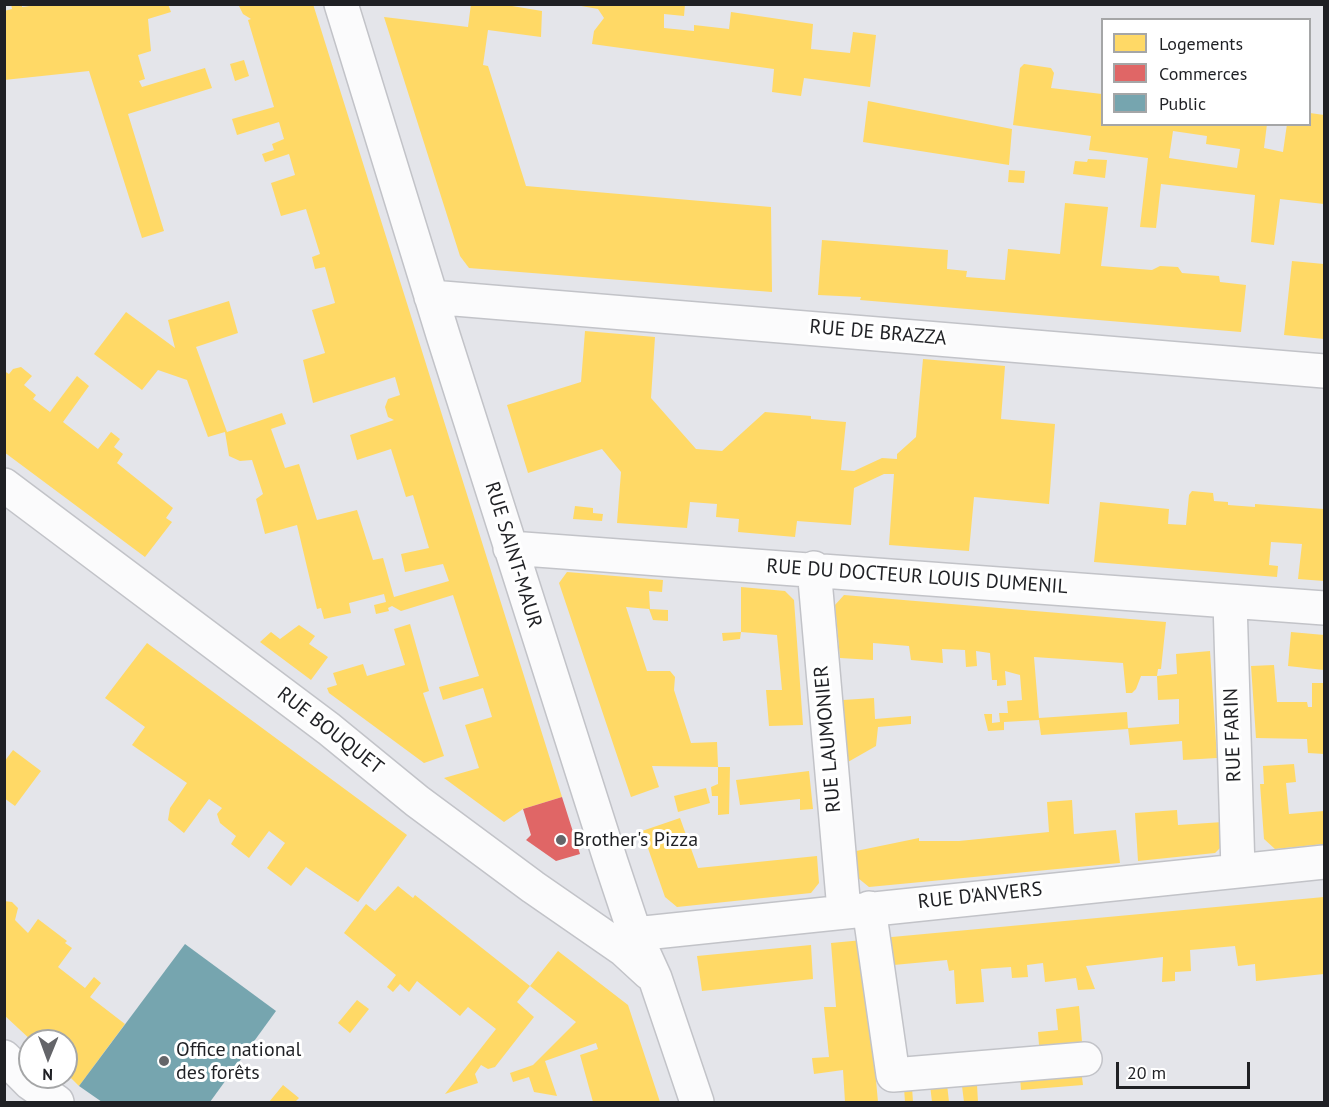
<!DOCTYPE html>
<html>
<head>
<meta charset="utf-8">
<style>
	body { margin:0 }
	#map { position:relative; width:1329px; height:1107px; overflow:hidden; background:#e4e5ea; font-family:"PT Sans",sans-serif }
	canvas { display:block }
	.frame { position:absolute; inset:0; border:6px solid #1f2024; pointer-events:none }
	.legend { position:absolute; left:1101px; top:18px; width:210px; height:108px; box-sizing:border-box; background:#fff; border:2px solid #a5a6a7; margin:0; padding:8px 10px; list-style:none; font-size:18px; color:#1f2024 }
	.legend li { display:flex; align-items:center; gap:12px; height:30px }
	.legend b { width:30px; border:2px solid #a5a6a7 }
	.north { position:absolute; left:18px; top:1029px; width:60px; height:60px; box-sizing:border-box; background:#fff; border:2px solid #a5a6a7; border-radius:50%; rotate:181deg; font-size:16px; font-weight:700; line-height:24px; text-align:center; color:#1f2024 }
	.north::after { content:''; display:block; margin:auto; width:21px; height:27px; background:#646569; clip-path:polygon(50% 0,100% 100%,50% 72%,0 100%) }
	.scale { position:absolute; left:1116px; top:1062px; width:134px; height:27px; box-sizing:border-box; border:3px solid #1f2024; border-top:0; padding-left:8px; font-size:18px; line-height:21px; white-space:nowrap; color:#1f2024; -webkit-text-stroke:4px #fff; paint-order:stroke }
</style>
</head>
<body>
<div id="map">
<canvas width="1329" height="1107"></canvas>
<div class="frame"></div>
<ul class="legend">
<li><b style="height:16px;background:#ffd966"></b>Logements</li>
<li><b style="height:16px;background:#e06666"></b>Commerces</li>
<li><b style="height:16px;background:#76a5af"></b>Public</li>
</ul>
<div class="north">N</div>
<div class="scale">20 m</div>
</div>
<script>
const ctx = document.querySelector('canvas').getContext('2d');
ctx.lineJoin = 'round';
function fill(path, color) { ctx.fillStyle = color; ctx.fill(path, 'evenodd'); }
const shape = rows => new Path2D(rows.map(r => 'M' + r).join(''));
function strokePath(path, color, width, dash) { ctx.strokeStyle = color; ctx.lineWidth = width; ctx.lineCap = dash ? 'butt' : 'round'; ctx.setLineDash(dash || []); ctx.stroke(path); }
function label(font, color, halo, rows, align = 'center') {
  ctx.font = font + ' "PT Sans",sans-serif'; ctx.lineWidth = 6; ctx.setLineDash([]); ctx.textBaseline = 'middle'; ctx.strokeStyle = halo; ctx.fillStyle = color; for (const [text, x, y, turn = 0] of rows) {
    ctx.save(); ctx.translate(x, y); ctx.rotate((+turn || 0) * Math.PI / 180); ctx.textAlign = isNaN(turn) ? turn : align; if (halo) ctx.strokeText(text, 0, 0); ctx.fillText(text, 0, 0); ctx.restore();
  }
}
fill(shape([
	[11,4,22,4,22,7,45,4,168,4,171,12,148,19,151,51,138,55,145,79,139,81,142,87,205,68,212,88,128,114,164,231,142,238,89,71,4,80,4,11,12,9],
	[238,4,313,4,562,797,523,809,504,822,444,778,479,768,465,725,492,717,483,688,443,700,439,687,479,676,453,595,401,611,392,606,388,608,389,611,376,614,374,605,386,602,384,594,349,603,351,613,324,619,321,608,317,609,297,525,265,534,256,499,263,494,252,460,240,461,229,456,225,432,208,437,187,380,158,370,142,390,94,354,126,312,175,348,168,320,229,301,238,333,196,347,227,432,282,413,286,424,271,429,285,468,299,464,317,520,357,510,373,560,383,558,394,597,449,581,443,564,405,572,401,554,429,548,413,495,406,497,391,449,357,460,350,435,394,420,388,417,385,407,388,399,400,395,395,377,313,403,303,360,325,353,312,310,335,303,325,267,315,269,312,257,320,254,306,209,281,216,271,183,295,175,289,154,265,162,262,154,274,150,272,144,284,139,279,122,237,135,232,119,274,107,248,20,251,19,243,14],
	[471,4,500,4,542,11,541,37,488,30,483,65,488,66,526,186,771,207,772,292,469,268,460,256,384,17,468,27],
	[570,4,685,4,684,16,664,14,664,28,694,31,694,25,729,29,731,12,813,24,811,49,850,53,853,32,876,35,870,87,804,78,801,96,772,92,774,69,592,44,594,31,604,18,598,9],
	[244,60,249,76,235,81,230,64],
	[1024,64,1051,68,1054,73,1051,88,1102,94,1102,124,1267,124,1264,148,1283,152,1287,124,1310,124,1310,113,1324,115,1324,204,1280,199,1274,245,1251,242,1255,195,1161,184,1156,228,1140,227,1148,158,1089,150,1091,136,1013,125,1020,68],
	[1173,131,1207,136,1206,144,1240,149,1237,168,1169,158],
	[868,101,1012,129,1009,165,863,142],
	[1088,159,1107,160,1105,178,1073,174,1075,161,1087,162],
	[1009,170,1025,171,1024,183,1008,182],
	[1065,203,1108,207,1101,266,1152,270,1160,266,1178,267,1182,273,1219,276,1220,282,1246,285,1241,332,860,300,861,297,818,295,822,240,948,250,947,269,967,271,966,277,1005,280,1008,249,1060,254],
	[1292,261,1324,264,1324,339,1284,335],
	[585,331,655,337,651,398,696,449,722,451,765,412,811,416,811,419,846,422,841,470,854,471,882,458,897,459,897,454,916,437,923,359,1005,366,1001,419,1055,424,1049,504,974,497,969,551,889,545,894,474,884,474,854,488,851,525,797,521,795,537,738,532,739,519,716,517,717,504,690,502,687,528,617,523,621,472,602,449,528,473,507,405,581,382],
	[21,367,32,376,24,385,36,395,33,399,50,412,77,376,89,386,63,422,98,449,111,432,120,439,114,447,123,454,117,463,173,508,166,518,172,522,145,557,4,452,4,371,9,374,13,369],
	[1192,491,1213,493,1214,501,1228,502,1228,505,1255,507,1255,504,1324,509,1324,581,1298,579,1302,544,1271,542,1269,565,1278,566,1277,577,1094,562,1100,502,1169,509,1168,524,1186,525,1189,495],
	[575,506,593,508,593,513,603,514,602,521,573,519],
	[567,572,663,580,662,592,649,591,650,609,668,610,668,621,653,620,649,609,626,607,647,671,670,671,675,677,674,690,691,743,717,742,718,767,730,767,729,814,718,815,718,796,712,796,711,787,718,784,718,767,652,766,659,787,631,797,559,583],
	[741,587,785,591,794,600,803,725,769,726,766,690,782,690,777,635,741,632],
	[844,595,1166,622,1161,669,1158,669,1157,676,1141,676,1136,689,1132,693,1126,693,1123,663,1034,657,1039,718,1127,712,1128,729,1041,735,1039,720,1004,722,1004,730,988,731,984,714,992,714,992,723,1000,722,999,713,1008,713,1007,701,1022,700,1020,675,1005,671,1006,685,997,686,997,680,992,680,990,653,976,651,977,666,966,667,965,650,942,649,943,663,911,660,909,646,873,643,873,660,840,658,835,605],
	[410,624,429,691,423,693,444,756,424,763,329,693,327,688,337,685,333,673,363,664,367,676,405,665,394,629],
	[299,625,315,636,309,644,328,657,311,680,260,642,271,632,280,639],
	[741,632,740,639,723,641,722,633],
	[1291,632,1324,635,1324,670,1288,666],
	[147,643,407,835,358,902,306,867,291,886,267,868,285,843,269,831,249,858,231,844,236,836,220,823,217,814,222,808,209,799,184,833,168,820,170,808,187,783,132,745,145,727,105,698],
	[1210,651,1217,758,1183,760,1182,741,1130,745,1128,728,1179,724,1179,699,1158,700,1157,676,1177,674,1176,654],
	[1274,665,1277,702,1307,702,1308,707,1312,707,1312,683,1324,683,1324,754,1308,753,1307,739,1256,738,1251,666],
	[874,698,875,719,911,716,911,724,878,727,876,746,848,762,843,700],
	[13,750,41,771,15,806,4,798,4,762],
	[1294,764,1296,782,1286,783,1289,814,1324,811,1324,844,1275,849,1264,839,1260,784,1264,784,1263,766],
	[809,771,813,809,800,810,800,799,740,805,736,780],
	[706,788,710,803,678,812,674,796],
	[1072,800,1074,834,1116,830,1120,863,869,887,858,878,856,851,919,838,919,841,959,841,1049,832,1047,802],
	[1177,810,1178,825,1223,822,1224,844,1215,853,1138,861,1135,813],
	[680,818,698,868,817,856,819,883,811,893,677,907,665,897,642,831],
	[398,886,413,898,415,895,530,986,517,1002,534,1017,495,1067,488,1069,481,1065,475,1074,478,1083,445,1094,496,1029,468,1007,460,1016,417,981,409,992,400,984,393,992,387,987,396,975,344,933,366,904,375,911],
	[1324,897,1324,974,1256,981,1255,964,1238,966,1235,946,1213,948,1190,950,1191,971,1175,972,1175,981,1162,982,1163,957,1086,966,1095,989,1078,990,1076,978,1045,982,1043,963,1027,965,1028,977,1012,978,1011,967,981,969,984,1002,956,1004,954,970,949,971,947,960,883,966,881,938],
	[4,901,12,902,18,908,15,920,28,933,38,919,67,941,65,943,72,948,58,967,85,988,94,977,101,983,90,997,125,1024,79,1086,66,1073,66,1041,32,1041,4,1015],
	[863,940,878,1102,845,1102,843,1070,814,1074,812,1058,829,1057,824,1007,836,1007,831,943],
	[811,945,813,979,702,991,697,956],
	[558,951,628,1005,660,1102,593,1102,580,1055,598,1049,596,1043,545,1061,557,1096,534,1092,529,1077,513,1082,510,1073,533,1065,576,1022,530,986],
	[357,1000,369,1009,350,1033,338,1023],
	[1079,1006,1083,1054,1040,1057,1038,1032,1058,1030,1056,1009],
	[1081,1070,1083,1085,1021,1090,1020,1076],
	[947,1084,949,1102,932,1102,930,1085],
	[283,1085,299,1098,295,1102,269,1102],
	[977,1085,978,1102,964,1102,962,1086],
	[912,1087,913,1102,905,1102,904,1088]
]), '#ffd966');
fill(shape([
	[562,797,580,854,556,861,526,840,531,835,523,809]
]), '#e06666');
fill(shape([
	[185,944,276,1011,210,1102,102,1102,79,1086]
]), '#76a5af');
const minor = shape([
	[341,4,443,335,611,862,635,934,655,978,697,1102],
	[431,297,1324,371],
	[4,485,329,729,417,801,533,887,624,950,649,973],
	[510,548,1324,608],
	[814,568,844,910],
	[1230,601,1238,870],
	[869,908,893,1075,1085,1059],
	[635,934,1324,862],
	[4,1057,30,1083,57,1102]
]);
strokePath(minor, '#c2c3c8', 36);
strokePath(minor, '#fbfbfc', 33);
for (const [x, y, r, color] of [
	[561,840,6,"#646569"],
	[164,1061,6,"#646569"]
]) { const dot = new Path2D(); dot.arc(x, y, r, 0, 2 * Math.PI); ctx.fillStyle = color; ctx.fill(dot); strokePath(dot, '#fff', 2); }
label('20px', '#1f2024', '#fff', [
	["RUE DE BRAZZA",878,333,5],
	["RUE SAINT-MAUR",513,555,73],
	["RUE DU DOCTEUR LOUIS DUMENIL",917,577,4],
	["RUE BOUQUET",330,731,38],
	["RUE FARIN",1233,735,-92],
	["RUE LAUMONIER",828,739,-95],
	["RUE D'ANVERS",980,896,-6]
]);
label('20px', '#1f2024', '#fff', [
	["Brother's Pizza",573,840],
	["Office national",176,1050],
	["des forêts",176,1073]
], 'left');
</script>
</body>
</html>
